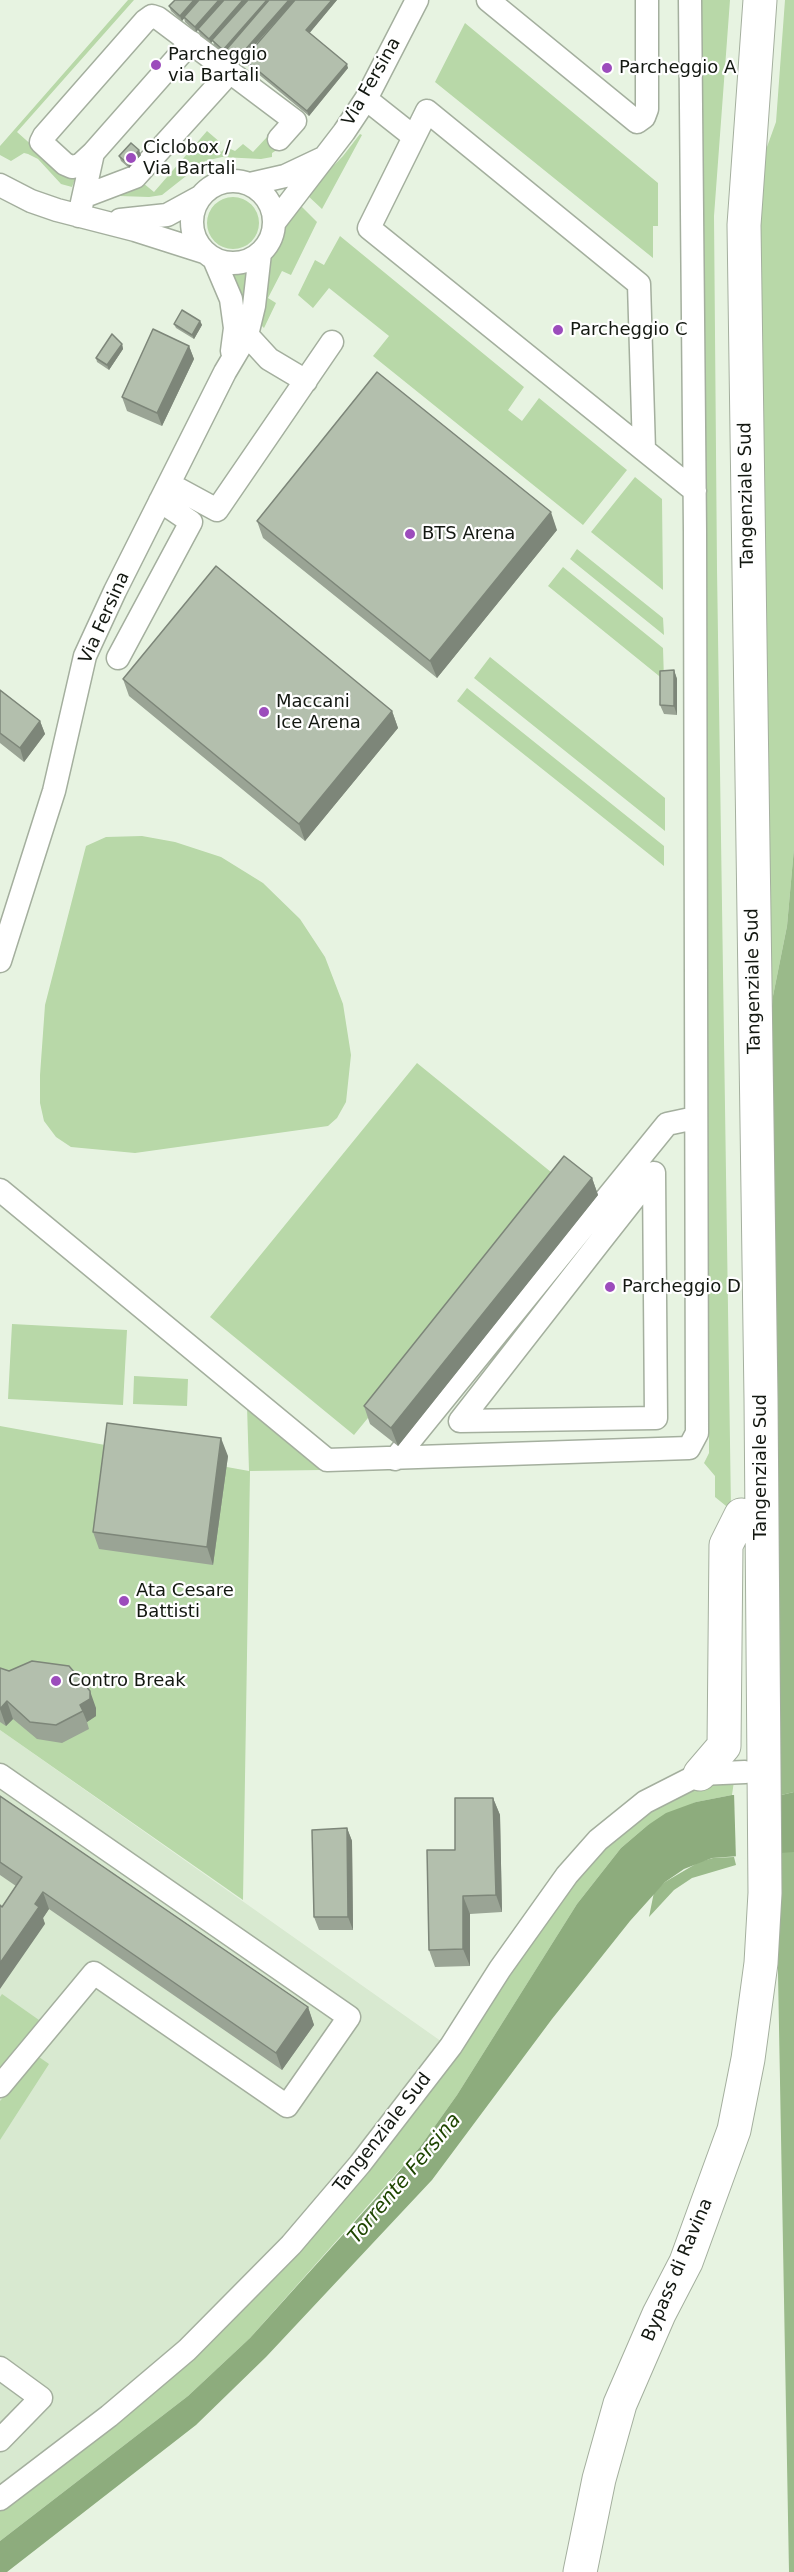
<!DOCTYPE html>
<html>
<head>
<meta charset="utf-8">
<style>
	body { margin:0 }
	canvas { display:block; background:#e7f3e1 }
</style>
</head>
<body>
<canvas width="794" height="2572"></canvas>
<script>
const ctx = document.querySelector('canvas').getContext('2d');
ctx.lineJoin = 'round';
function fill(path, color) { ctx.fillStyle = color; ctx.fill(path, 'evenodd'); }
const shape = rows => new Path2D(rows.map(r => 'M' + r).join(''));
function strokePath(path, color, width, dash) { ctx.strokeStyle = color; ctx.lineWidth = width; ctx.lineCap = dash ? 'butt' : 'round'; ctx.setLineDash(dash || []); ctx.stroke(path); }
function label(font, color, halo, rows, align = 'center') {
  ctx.font = font + ' "DejaVu Sans",sans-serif'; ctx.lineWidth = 4.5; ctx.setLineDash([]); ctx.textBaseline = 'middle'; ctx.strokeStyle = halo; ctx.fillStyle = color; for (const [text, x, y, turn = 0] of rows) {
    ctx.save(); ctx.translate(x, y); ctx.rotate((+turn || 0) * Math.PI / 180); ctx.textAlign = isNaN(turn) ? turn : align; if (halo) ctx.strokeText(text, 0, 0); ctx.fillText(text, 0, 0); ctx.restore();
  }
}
fill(shape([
	[0,1730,445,2044,356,2160,199,2329,191,2329,155,2366,0,2490]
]), '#d8e9d0');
fill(shape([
	[128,0,134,0,17,132,61,171,77,173,72,187,61,184,38,159,28,154,24,153,11,161,0,155,0,146],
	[701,0,730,0,714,216,717,569,731,1510,715,1497,715,1476,704,1463,709,1453,709,1438],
	[785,0,794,0,794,848,787,926,773,996,766,1061,759,169,776,122],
	[465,23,658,183,658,226,653,226,653,258,435,82],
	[207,131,221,143,217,148,221,152,226,147,235,151,243,144,253,152,267,137,280,148,272,153,272,157,261,159,222,157,205,161,162,195,149,197,119,196,143,183,154,192],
	[360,134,362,135,322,209,306,194,343,156],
	'207 223a26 26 0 1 1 52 0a26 26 0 1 1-52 0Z',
	[298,203,317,222,291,275,282,271,268,298,276,303,264,328,261,325,267,263,279,244,285,226],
	[340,236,524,387,508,410,522,421,539,398,627,470,583,525,373,356,389,336,329,288,313,308,298,295,315,260,324,265],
	[247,273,242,307,230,275],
	[635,477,662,499,663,590,591,532],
	[577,549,663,618,664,635,570,559],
	[563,567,663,648,664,680,548,586],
	[490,657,665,798,665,831,474,678],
	[467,688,664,846,664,866,457,701],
	[142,836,175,842,221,857,263,883,300,919,325,957,343,1004,351,1055,346,1102,337,1118,328,1126,135,1153,71,1147,56,1137,44,1121,40,1103,40,1075,45,1005,86,846,106,837],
	[417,1063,562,1181,354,1435,210,1317],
	[12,1324,127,1330,123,1405,8,1399],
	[134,1376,188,1379,187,1406,133,1404],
	[247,1406,322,1470,250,1471,243,1900,0,1730,0,1426,249,1471],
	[734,1781,732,1795,696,1802,648,1825,621,1848,577,1904,457,2095,420,2147,250,2338,188,2396,0,2541,0,2507,227,2318,562,1893,610,1842,636,1819,678,1794,709,1784],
	[2,1994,39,2020,0,2071,0,1997],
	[39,2057,49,2064,0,2140,0,2101]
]), '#b8d8a8');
fill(shape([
	[794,848,794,1792,777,1796,766,1061,773,996,787,926],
	[778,1852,794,1852,794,2572,789,2572,776,1864],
	[734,1857,736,1865,692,1878,674,1890,649,1917,654,1892,665,1882,699,1862,713,1858]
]), '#9aba8a');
fill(shape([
	[794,1792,794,1852,712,1858,684,1869,665,1882,630,1921,552,2019,432,2180,266,2357,196,2425,7,2572,0,2572,0,2541,188,2396,250,2338,377,2197,420,2147,457,2095,577,1904,621,1848,648,1825,666,1813,696,1802,732,1795,777,1796]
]), '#8dac7d');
fill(shape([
	[734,1792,774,1793,776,1855,736,1860]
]), '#e7f3e1');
const minor = shape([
	[488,0,637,122,644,117,647,109,647,0],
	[366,99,414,137],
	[427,111,639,284,644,450,369,228,427,111],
	[93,153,80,165,72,167,65,164,41,142,44,136,145,21,152,16,158,18,295,121,279,139],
	'192 222a41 41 0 1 1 82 0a41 41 0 1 1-82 0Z',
	[250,184,285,176,321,159],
	[0,185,31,201,57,210,135,230,204,252],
	[85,196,135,177,230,72],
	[79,216,93,153,191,42],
	[120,220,167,215,200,197],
	[274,223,344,132,366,99,417,0],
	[214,259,231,299,235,328,232,351],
	[247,335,269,359,306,381],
	[644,450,695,491],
	[169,484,217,510,332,342],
	[118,658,191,522,160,501],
	[0,961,54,791,85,656,115,591,225,372,247,335,254,306,260,253],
	[654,1173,656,1418,460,1421,602,1239,654,1173],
	[0,1190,327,1460,689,1448,697,1433,695,531,690,0],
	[395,1459,667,1124,695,1118],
	[0,1775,349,2017,287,2106,94,1973,0,2086],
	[0,2368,41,2398,0,2440],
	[0,2499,109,2416,187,2350,291,2245,360,2164,451,2046,500,1969,567,1875,598,1840,645,1802,700,1774,745,1772]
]);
const highway = shape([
	[700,1774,724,1746,726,1545,741,1515],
	[580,2572,599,2479,620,2404,659,2314,686,2262,734,2130,748,2059,761,1963,765,1893,761,1398,744,225,760,0]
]);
strokePath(minor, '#a4af9e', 25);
strokePath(highway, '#a4af9e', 35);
strokePath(minor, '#fff', 22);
strokePath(highway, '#fff', 33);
fill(shape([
	[295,0,238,64,227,54,227,53,225,55,214,45,213,41,211,43,200,34,198,30,196,32,185,22,184,18,182,21,171,11,169,6],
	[295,0,337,0,309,33,348,68,309,116,246,64,244,59],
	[141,155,129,168,121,161,119,156],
	[200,321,202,325,194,339,176,328,174,324],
	[122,344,123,349,109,370,97,362,96,358],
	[189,346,194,359,162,426,127,411,122,397],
	[257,521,557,530,437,678,263,538],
	[674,670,677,679,677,715,664,714,660,705],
	[123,679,392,711,398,728,305,841,129,696],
	[0,690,40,721,45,734,24,762,0,743],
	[592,1178,598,1195,398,1446,370,1424,364,1406],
	[228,1456,213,1565,99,1549,93,1532],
	[0,1668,96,1708,96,1716,87,1722,89,1729,62,1743,37,1739,13,1719,6,1726,0,1722],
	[0,1796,308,2007,314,2025,282,2070,49,1909,43,1918,45,1924,2,1907,16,1886,0,1875],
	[493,1798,500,1815,502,1912,470,1914,470,1966,435,1967,429,1950,455,1850],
	[347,1828,352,1841,353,1930,319,1930,314,1917]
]), '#9aa495');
fill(shape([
	[194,0,200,0,182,21,180,16],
	[219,0,224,0,196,32,195,27],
	[243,0,249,0,211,43,209,39],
	[267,0,273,0,226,50,227,53,225,55,223,50],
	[289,0,295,0,238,64,237,59],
	[332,0,337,0,308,35,306,30],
	[347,64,348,68,309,116,307,111],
	[139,150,141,155,129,168,128,164],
	[200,321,202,325,194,339,192,335],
	[122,344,123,349,109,370,107,365],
	[189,346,194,359,162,426,157,413],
	[551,512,557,530,437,678,430,661],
	[674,670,677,679,677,715,674,706],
	[392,711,398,728,305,841,299,824],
	[40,721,45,734,24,762,20,748],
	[592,1178,598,1195,398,1446,391,1428],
	[221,1438,228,1456,213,1565,207,1547],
	[90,1691,96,1708,96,1716,87,1722,80,1705],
	[7,1701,13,1719,6,1726,0,1709],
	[493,1798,500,1815,502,1912,496,1895],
	[347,1828,352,1841,353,1930,348,1917],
	[43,1892,49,1909,43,1918,45,1924,0,1989,0,1963,35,1904],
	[463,1896,470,1914,470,1966,463,1949],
	[308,2007,314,2025,282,2070,276,2053]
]), '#7d8679');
const building = shape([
	[175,0,194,0,180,16,169,6,175,0],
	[199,0,219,0,195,27,184,17,199,0],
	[224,0,243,0,209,39,198,29,224,0],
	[248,0,267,0,223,50,212,40,248,0],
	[269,0,289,0,237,59,226,50,269,0],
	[295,0,332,0,306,30,347,64,307,111,244,59,295,0],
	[131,143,139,150,128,164,119,156,131,143],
	[182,310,200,321,192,335,174,324,182,310],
	[153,329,189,346,157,413,122,397,153,329],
	[112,334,122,344,107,365,96,358,112,334],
	[377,372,551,512,430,661,257,521,377,372],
	[216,566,392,711,299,824,123,679,216,566],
	[674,670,674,706,660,705,660,671,674,670],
	[0,690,40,721,20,748,0,733,0,690],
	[564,1156,592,1178,391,1428,364,1406,564,1156],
	[107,1423,221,1438,207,1547,93,1532,107,1423],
	[32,1661,69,1666,90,1691,90,1699,80,1705,83,1711,56,1725,30,1722,7,1701,0,1709,0,1668,9,1671,32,1661],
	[0,1796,308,2007,276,2053,43,1892,35,1904,39,1907,0,1963,0,1905,2,1907,22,1877,0,1862,0,1796],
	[455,1798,493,1798,496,1895,463,1896,463,1949,429,1950,427,1850,455,1850,455,1798],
	[347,1828,348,1917,314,1917,312,1830,347,1828]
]);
fill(building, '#b3bfad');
strokePath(building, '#7d8679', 1.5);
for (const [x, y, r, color] of [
	[156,65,6,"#9c4cbc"],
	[607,68,6,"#9c4cbc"],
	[131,158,6,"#9c4cbc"],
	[558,330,6,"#9c4cbc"],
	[410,534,6,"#9c4cbc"],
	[264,712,6,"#9c4cbc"],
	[610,1287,6,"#9c4cbc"],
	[124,1601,6,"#9c4cbc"],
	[56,1681,6,"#9c4cbc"]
]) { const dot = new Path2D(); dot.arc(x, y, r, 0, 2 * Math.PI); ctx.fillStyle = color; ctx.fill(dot); strokePath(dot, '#fff', 2); }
label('18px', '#131811', '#fff', [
	["Parcheggio",168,55],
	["via Bartali",168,76],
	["Parcheggio A",619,68],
	["Ciclobox /",143,148],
	["Via Bartali",143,169],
	["Parcheggio C",570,330],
	["BTS Arena",422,534],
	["Maccani",276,702],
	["Ice Arena",276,723],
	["Parcheggio D",622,1287],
	["Ata Cesare",136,1591],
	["Battisti",136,1612],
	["Contro Break",68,1681]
], 'left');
label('18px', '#131811', '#fff', [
	["Via Fersina",372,82,-60],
	["Tangenziale Sud",747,495,-91],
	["Via Fersina",105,618,-66],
	["Tangenziale Sud",754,981,-91],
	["Tangenziale Sud",761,1467,-90],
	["Tangenziale Sud",383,2133,-52],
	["Bypass di Ravina",678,2270,-67]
]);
label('italic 20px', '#1e4500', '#fff', [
	["Torrente Fersina",405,2179,-50]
]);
</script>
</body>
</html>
